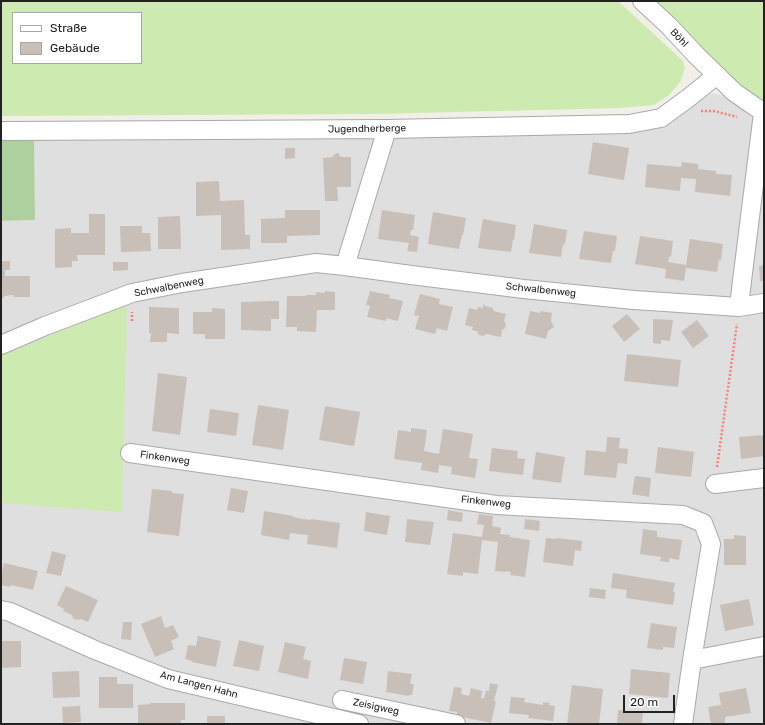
<!DOCTYPE html>
<html>
<head>
<meta charset="utf-8">
<style>
	body { margin:0 }
	#map { position:relative; width:765px; height:725px; overflow:hidden; background:#f2efe9; font-family:Rubik,sans-serif }
	canvas { display:block }
	.frame { position:absolute; inset:0; border:2px solid #222; pointer-events:none }
	.legend { position:absolute; left:12px; top:12px; width:130px; height:52px; box-sizing:border-box; background:#fff; border:1px solid #a7a7a7; margin:0; padding:5px 7px; list-style:none; font-size:12px; color:#222 }
	.legend li { display:flex; align-items:center; gap:8px; height:20px }
	.legend b { width:20px; border:1px solid #a7a7a7 }
	.scale { position:absolute; left:623px; top:695px; width:52px; height:18px; box-sizing:border-box; border:2px solid #222; border-top:0; padding-left:5px; font-size:12px; line-height:14px; white-space:nowrap; color:#222; -webkit-text-stroke:3px #fff; paint-order:stroke }
</style>
</head>
<body>
<div id="map">
<canvas width="765" height="725"></canvas>
<div class="frame"></div>
<ul class="legend">
<li><b style="height:5px;background:#fff"></b>Straße</li>
<li><b style="height:11px;background:#c7bfb8"></b>Gebäude</li>
</ul>
<div class="scale">20 m</div>
</div>
<script>
const ctx = document.querySelector('canvas').getContext('2d');
ctx.lineJoin = 'round';
function fill(path, color) { ctx.fillStyle = color; ctx.fill(path, 'evenodd'); }
const shape = rows => new Path2D(rows.map(r => 'M' + r).join(''));
function strokePath(path, color, width, dash) { ctx.strokeStyle = color; ctx.lineWidth = width; ctx.lineCap = dash ? 'butt' : 'round'; ctx.setLineDash(dash || []); ctx.stroke(path); }
function label(font, color, halo, rows, align = 'center') {
  ctx.font = font + ' Rubik,sans-serif'; ctx.lineWidth = 3.5; ctx.setLineDash([]); ctx.textBaseline = 'middle'; ctx.strokeStyle = halo; ctx.fillStyle = color; for (const [text, x, y, turn = 0] of rows) {
    ctx.save(); ctx.translate(x, y); ctx.rotate((+turn || 0) * Math.PI / 180); ctx.textAlign = isNaN(turn) ? turn : align; if (halo) ctx.strokeText(text, 0, 0); ctx.fillText(text, 0, 0); ctx.restore();
  }
}
fill(shape([
	[712,93,728,96,759,125,764,125,764,724,1,724,1,221,35,220,34,139,664,126]
]), '#e0dfdf');
fill(shape([
	[1,1,618,1,683,61,685,69,680,82,669,95,654,105,621,108,375,114,1,116],
	[13,13,141,13,141,63,13,63],
	[652,1,764,1,764,103,748,93],
	[127,304,122,512,1,503,1,356]
]), '#cdebb0');
fill(shape([
	[1,139,34,139,35,220,1,221]
]), '#add19e');
fill(shape([
	[593,142,629,148,624,180,588,174],
	[285,148,295,148,295,158,285,159],
	[338,153,341,157,351,157,351,187,337,187,338,201,325,201,323,158,332,157,335,154],
	[682,162,698,164,698,169,716,171,716,174,732,175,730,196,695,192,696,179,681,178,680,191,645,187,647,164,681,167],
	[219,181,220,201,244,200,245,235,250,235,250,249,221,250,221,215,196,216,196,182],
	[285,210,320,210,320,235,287,236,287,243,261,243,261,219,285,218],
	[382,210,415,215,413,230,411,230,410,235,419,237,417,252,407,251,409,243,378,239],
	[433,212,466,218,463,235,462,235,459,249,428,244],
	[89,214,105,214,105,255,77,255,78,261,72,261,72,267,55,268,55,229,71,228,71,233,89,233],
	[180,216,181,249,158,249,158,217],
	[483,219,516,225,514,240,513,240,511,252,478,248],
	[534,224,567,230,565,245,563,244,561,257,529,253],
	[120,226,142,226,142,233,150,233,151,251,121,252],
	[584,231,617,236,615,251,613,251,611,263,579,259],
	[640,236,673,241,671,257,669,256,668,262,686,265,690,239,723,244,721,260,719,260,717,272,686,268,684,281,665,278,666,269,635,264],
	[1,261,10,261,10,270,5,270,5,276,30,276,30,297,14,297,13,295,4,296,4,298,1,298],
	[113,262,128,262,128,270,113,271],
	[764,265,764,281,760,281,759,266],
	[325,291,335,292,335,310,317,310,316,332,297,331,297,327,286,327,287,296,306,296,306,295,316,295,316,292,325,293],
	[370,291,390,295,389,298,403,301,398,321,386,318,386,321,367,317,370,306,366,305],
	[420,294,440,299,439,304,453,307,447,331,437,328,435,334,415,329,419,316,414,315],
	[271,301,279,301,279,319,271,319,271,331,241,330,241,302],
	[484,303,485,306,493,308,493,311,506,314,504,321,506,324,505,328,502,330,501,337,486,334,483,336,479,335,477,331,472,330,473,327,465,325,469,308,477,310,478,307,483,308],
	[149,307,179,308,179,334,167,333,167,342,150,342,151,333,149,333],
	[212,308,225,309,225,339,205,339,205,334,193,334,193,312,212,312],
	[530,311,540,313,541,311,552,313,551,321,554,327,548,331,546,339,525,334],
	[627,314,640,329,624,342,612,326],
	[653,319,673,320,670,341,661,340,661,344,653,343],
	[697,320,709,336,693,348,681,332],
	[627,354,681,360,678,387,624,381],
	[158,373,187,377,180,435,152,431],
	[258,405,289,410,283,450,252,445],
	[325,406,360,412,354,446,319,440],
	[210,409,239,413,236,436,207,432],
	[411,428,427,430,424,451,439,454,443,429,473,434,469,458,478,459,475,478,451,474,452,467,439,465,438,473,421,470,422,463,394,459,398,430,411,432],
	[764,435,764,456,741,459,739,437],
	[607,437,620,438,619,448,628,449,627,464,618,463,616,478,584,475,586,450,606,452],
	[658,447,694,452,691,477,655,473],
	[492,448,518,451,517,458,525,459,523,475,489,471],
	[536,452,565,457,561,483,532,479],
	[635,476,651,478,649,497,632,494],
	[231,488,248,491,244,513,227,510],
	[152,489,172,491,172,493,184,494,179,536,147,532],
	[448,510,463,513,462,522,447,520],
	[264,511,293,516,293,517,302,519,311,520,311,519,340,523,337,548,307,544,308,535,290,533,289,540,261,535],
	[366,512,390,516,387,535,364,531],
	[479,514,493,516,492,526,501,528,500,534,510,535,510,537,530,540,525,577,510,575,511,572,506,571,506,572,495,571,498,542,482,540,478,574,463,572,463,576,447,574,453,533,482,537,484,525,477,524],
	[407,519,434,522,430,545,405,542],
	[525,519,540,521,539,531,524,529],
	[643,529,657,531,657,537,682,540,679,560,669,558,669,562,660,561,661,557,640,554],
	[734,535,746,536,746,565,724,565,724,539,734,539],
	[546,538,557,539,557,538,582,541,581,551,575,550,573,566,543,562],
	[52,551,66,555,61,576,46,573],
	[4,563,38,571,33,590,11,585,10,587,1,585,1,576],
	[613,573,675,583,673,592,675,592,673,605,626,598,627,590,611,588],
	[66,586,98,600,88,622,81,619,77,620,73,618,72,615,63,611,64,609,57,605],
	[590,588,606,590,605,599,589,597],
	[749,599,754,625,725,631,720,605],
	[161,616,165,628,173,625,179,637,171,641,174,649,155,657,141,624],
	[123,622,132,622,131,640,121,639],
	[651,623,677,627,674,648,663,647,663,650,647,648],
	[198,636,221,641,216,667,192,662,192,661,185,659,188,645,196,646],
	[239,640,264,646,259,671,233,666],
	[1,641,21,641,21,667,1,668],
	[285,642,306,647,303,659,311,661,308,679,278,672],
	[344,658,367,662,363,684,340,680],
	[631,669,670,673,668,698,629,694],
	[79,671,80,697,53,698,52,672],
	[388,671,412,674,410,684,414,684,412,695,409,695,409,696,386,692],
	[99,677,117,677,117,684,133,684,133,708,99,708],
	[490,683,498,685,494,701,496,701,491,723,457,716,457,712,449,711,454,687,462,688,461,694,469,696,471,688,482,691,481,698,484,698,486,691,489,691],
	[572,685,603,689,599,724,567,724],
	[746,688,751,713,725,717,725,723,711,724,708,707,721,705,719,693],
	[511,697,525,698,524,702,543,705,543,702,550,703,549,705,555,706,553,721,528,718,529,715,509,713],
	[150,703,185,703,185,720,181,720,181,724,138,724,138,705,150,704],
	[80,706,81,722,63,723,62,707],
	[618,710,643,712,642,724,617,724],
	[207,716,225,716,225,724,207,724]
]), '#c7bfb8');
const minor = shape([
	[642,1,669,26,696,55,734,92,764,113],
	[763,113,742,281,739,307,764,303],
	[1,131,209,130,387,129,629,124,661,118,687,99,717,75],
	[345,266,387,129],
	[1,345,45,326,132,293,182,283,316,263,345,266,411,275,524,289,634,300,739,307],
	[130,453,496,505,683,515,703,523,711,544,692,660,683,724],
	[715,484,764,478],
	[1,610,10,612,95,650,168,679,359,724],
	[692,660,764,646],
	[342,700,456,724]
]);
strokePath(minor, '#a9a9a9', 20);
strokePath(shape([
	[701,111,714,111,737,117],
	[132,321,132,312],
	[717,467,737,324]
]), '#fa8072', 2.5, [2, 2]);
strokePath(minor, '#fff', 18);
label('10px', '#222', '#fff', [
	["Böhl",679,38,46],
	["Jugendherberge",367,129,-1],
	["Schwalbenweg",169,287,-11],
	["Schwalbenweg",541,290,6],
	["Finkenweg",165,458,8],
	["Finkenweg",486,502,6],
	["Am Langen Hahn",199,685,15],
	["Zeisigweg",376,707,12]
]);
</script>
</body>
</html>
